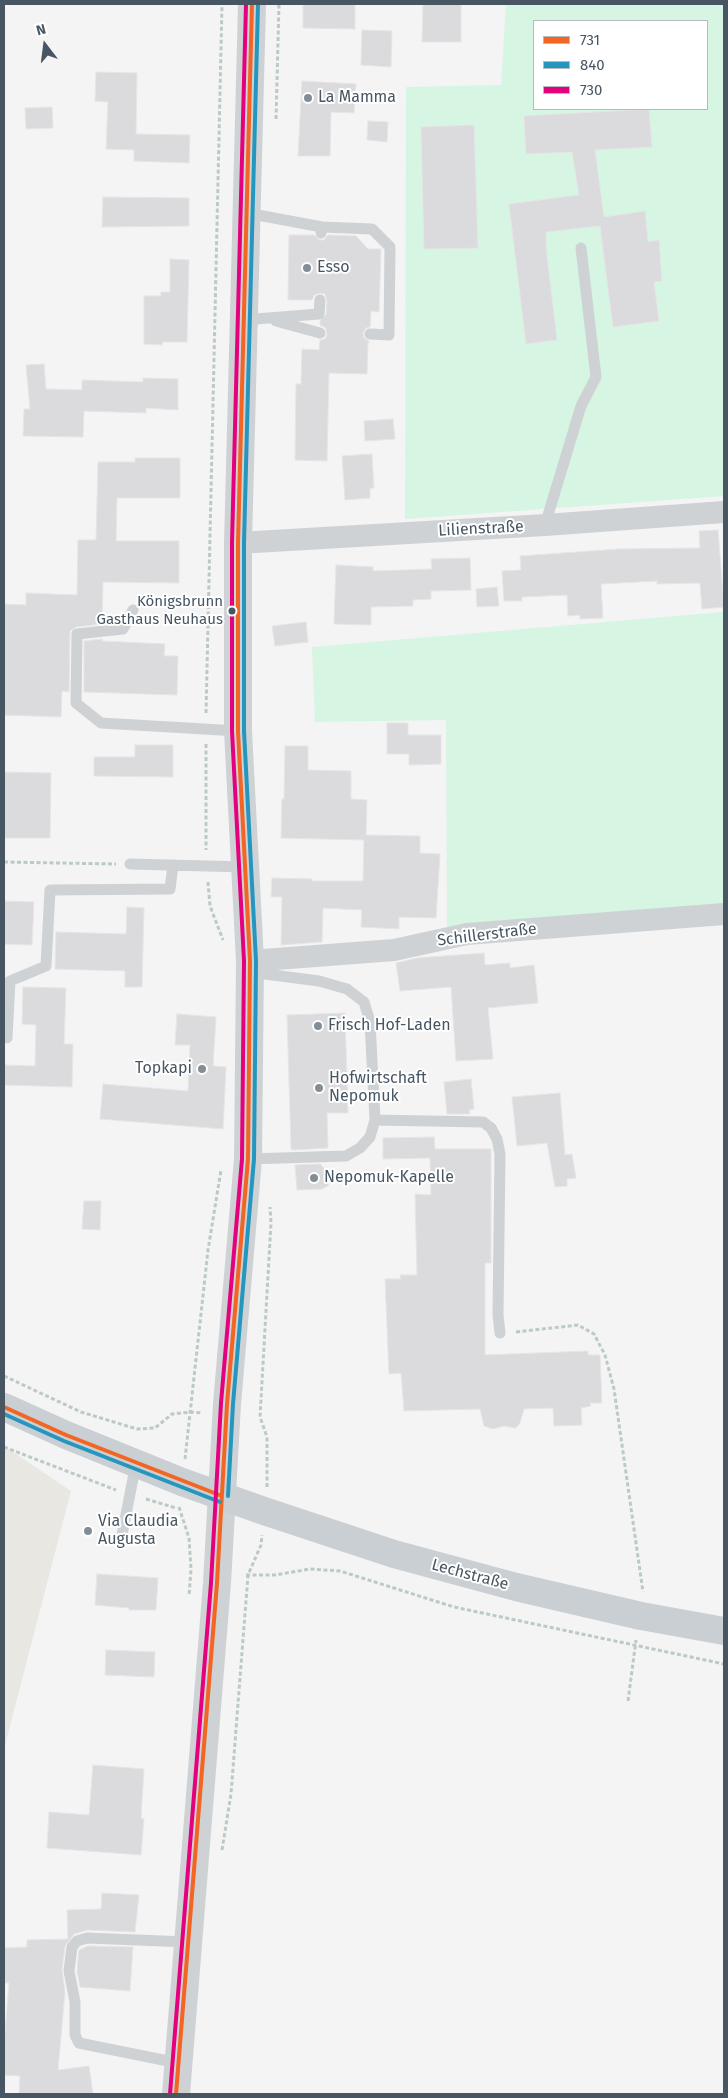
<!DOCTYPE html>
<html>
<head>
<meta charset="utf-8">
<style>
	body { margin:0 }
	#map { position:relative; width:728px; height:2098px; overflow:hidden; background:#f4f4f4; font-family:"Fira Sans",sans-serif }
	canvas { display:block }
	.frame { position:absolute; inset:0; border:5px solid #485663; pointer-events:none }
	.legend { position:absolute; left:533px; top:20px; width:175px; height:90px; box-sizing:border-box; background:#fff; border:1px solid #b6bbc1; margin:0; padding:6px 9px; list-style:none; font-size:15px; color:#485663 }
	.legend li { display:flex; align-items:center; gap:10px; height:25px }
	.legend b { width:25px; border:1px solid #b6bbc1 }
	.north { position:absolute; left:20px; top:20px; width:50px; height:50px; -webkit-text-stroke:4px #fff; paint-order:stroke; rotate:345deg; font-size:14px; font-weight:700; line-height:20px; text-align:center; color:#485663 }
	.north::after { content:''; display:block; margin:auto; width:18px; height:22px; background:#485663; clip-path:polygon(50% 0,100% 100%,50% 72%,0 100%) }
</style>
</head>
<body>
<div id="map">
<canvas width="728" height="2098"></canvas>
<div class="frame"></div>
<ul class="legend">
<li><b style="height:6px;background:#f26522"></b>731</li>
<li><b style="height:6px;background:#2596be"></b>840</li>
<li><b style="height:6px;background:#e5007d"></b>730</li>
</ul>
<div class="north">N</div>
</div>
<script>
const ctx = document.querySelector('canvas').getContext('2d');
ctx.lineJoin = 'round';
function fill(path, color) { ctx.fillStyle = color; ctx.fill(path, 'evenodd'); }
const shape = rows => new Path2D(rows.map(r => 'M' + r).join(''));
function strokePath(path, color, width, dash) { ctx.strokeStyle = color; ctx.lineWidth = width; ctx.lineCap = dash ? 'butt' : 'round'; ctx.setLineDash(dash || []); ctx.stroke(path); }
function label(font, color, halo, rows, align = 'center') {
  ctx.font = font + ' "Fira Sans",sans-serif'; ctx.lineWidth = 4; ctx.setLineDash([]); ctx.textBaseline = 'middle'; ctx.strokeStyle = halo; ctx.fillStyle = color; for (const [text, x, y, turn = 0] of rows) {
    ctx.save(); ctx.translate(x, y); ctx.rotate((+turn || 0) * Math.PI / 180); ctx.textAlign = isNaN(turn) ? turn : align; if (halo) ctx.strokeText(text, 0, 0); ctx.fillText(text, 0, 0); ctx.restore();
  }
}
fill(shape([
	[4,1446,71,1491,4,1749]
]), '#e8e7e2');
fill(shape([
	[506,4,724,4,724,496,405,519,406,87,501,85],
	[534,21,707,21,707,109,534,109],
	[724,612,724,907,447,929,446,720,315,722,312,647]
]), '#d6f5e2');
const building = shape([
	[303,4,355,4,355,29,303,28,303,4],
	[423,4,461,4,461,42,422,42,423,4],
	[362,30,392,31,391,67,361,65,362,30],
	[96,72,137,73,136,134,190,135,189,163,134,161,134,150,106,149,108,102,95,101,96,72],
	[302,81,356,84,354,113,331,112,330,156,298,156,302,81],
	[52,107,53,128,26,129,25,108,52,107],
	[649,109,652,147,595,150,604,217,645,211,648,242,659,240,662,281,654,282,659,321,613,327,600,226,546,232,546,247,557,340,526,344,509,204,579,195,572,152,526,154,524,116,649,109],
	[368,121,388,122,387,142,367,140,368,121],
	[474,125,478,248,424,249,421,127,474,125],
	[103,197,189,198,189,226,102,227,103,197],
	[289,235,314,235,320,240,324,240,328,235,356,236,368,249,381,249,379,312,371,311,370,327,366,328,363,333,364,338,370,342,368,342,367,374,329,373,327,461,295,460,296,384,301,384,302,349,319,350,320,340,325,339,327,335,326,328,320,325,320,321,326,315,327,301,325,294,320,293,314,295,312,300,288,300,289,235],
	[170,259,189,260,187,342,163,342,162,345,144,344,144,296,161,296,161,292,170,292,170,259],
	[44,364,46,389,82,390,82,380,143,382,143,378,178,379,178,410,146,408,146,413,84,411,83,437,23,436,24,409,30,409,26,365,44,364],
	[393,419,395,439,365,441,364,421,393,419],
	[372,454,374,488,370,488,370,498,345,500,342,456,372,454],
	[135,458,180,458,180,498,117,498,116,541,179,541,179,583,103,582,102,624,76,627,70,631,69,692,62,691,61,717,4,715,4,604,26,605,26,593,77,595,78,540,96,540,98,462,135,462,135,458],
	[718,530,724,607,702,609,700,583,657,584,657,581,601,584,603,618,580,619,580,615,568,616,567,595,522,597,522,601,504,601,502,571,521,570,520,556,619,549,700,548,699,531,718,530],
	[470,558,471,590,431,591,431,599,413,600,413,606,371,607,371,625,334,624,336,565,373,567,373,571,432,569,431,559,470,558],
	[497,587,499,606,477,607,476,589,497,587],
	[306,622,308,642,275,646,272,626,306,622],
	[102,639,102,641,165,644,164,656,178,656,177,695,84,692,84,641,102,639],
	[387,723,408,723,408,735,441,735,441,764,409,765,409,754,387,754,387,723],
	[135,745,173,745,173,777,94,776,94,757,135,757,135,745],
	[285,746,308,746,308,770,351,771,351,799,367,800,366,835,420,836,420,853,440,854,436,918,399,917,399,929,361,927,362,910,323,908,322,942,281,945,282,897,271,897,272,878,312,879,312,881,363,881,364,840,281,838,282,799,284,799,285,746],
	[4,772,51,773,50,838,4,838,4,772],
	[4,901,34,902,32,945,4,944,4,901],
	[127,907,144,908,142,987,125,987,125,971,55,969,56,932,126,934,127,907],
	[484,953,485,965,510,963,510,968,534,965,538,1003,488,1008,493,1059,456,1061,451,987,400,991,396,963,417,958,484,953],
	[23,987,66,988,64,1044,73,1044,72,1087,4,1085,4,1065,35,1066,36,1025,22,1024,23,987],
	[345,1013,348,1113,327,1113,328,1148,294,1150,291,1149,287,1015,345,1013],
	[177,1014,216,1017,213,1066,226,1067,223,1129,100,1119,103,1084,188,1091,190,1045,175,1045,177,1014],
	[471,1079,474,1109,469,1110,470,1114,447,1114,444,1082,471,1079],
	[560,1093,565,1155,572,1154,576,1178,567,1179,567,1186,555,1187,547,1143,517,1146,512,1097,560,1093],
	[434,1137,435,1149,491,1149,491,1263,485,1263,485,1355,588,1351,588,1355,600,1355,602,1403,590,1403,591,1406,581,1408,582,1425,554,1426,553,1408,524,1409,520,1423,516,1428,504,1426,493,1429,484,1426,480,1409,404,1411,401,1373,389,1374,385,1279,401,1279,400,1275,417,1275,415,1194,431,1195,430,1158,383,1159,383,1138,434,1137],
	[320,1164,331,1176,328,1186,322,1189,297,1190,295,1165,320,1164],
	[84,1201,101,1201,100,1230,82,1229,84,1201],
	[97,1574,158,1578,156,1610,129,1610,129,1608,95,1605,97,1574],
	[106,1650,155,1652,154,1677,105,1675,106,1650],
	[93,1765,144,1769,141,1818,144,1819,141,1855,47,1848,49,1812,89,1815,93,1765],
	[102,1893,139,1895,135,1932,87,1930,74,1934,65,1946,62,1970,65,1992,58,2070,89,2066,93,2094,19,2094,20,2076,4,2075,4,2043,9,1983,4,1983,4,1948,27,1947,27,1940,68,1939,67,1910,101,1909,102,1893],
	[88,1946,133,1947,130,1991,80,1987,77,1971,79,1950,88,1946]
]);
fill(building, '#dbdbde');
strokePath(building, '#e5e5e6', 1);
strokePath(shape([
	[276,119,279,4],
	[206,713,222,4],
	[206,744,206,850],
	[4,862,116,864],
	[208,882,210,906,223,940],
	[516,1332,578,1325,594,1334,605,1355,614,1389,643,1592],
	[4,1376,81,1412,137,1429,155,1428,172,1414,192,1412,202,1413],
	[4,1447,116,1490],
	[185,1459,208,1250,221,1170],
	[267,1487,267,1437,260,1417,271,1223,270,1207],
	[146,1499,176,1508],
	[179,1507,189,1538,191,1569,189,1596],
	[246,1575,275,1575,310,1569,340,1571,454,1607,724,1664],
	[628,1701,636,1640],
	[222,1850,231,1794,248,1575,261,1545,262,1535]
]), '#bbcac5', 3, [4, 2.5]);
strokePath(shape([
	[247,213,322,227,321,233],
	[322,227,372,229,390,247,389,335,370,334],
	[243,320,319,314,320,300],
	[276,321,320,333],
	[545,525,581,406,596,377,581,248],
	[133,610,123,629,77,634,76,703,101,723,238,731],
	[130,864,245,867],
	[7,1038,10,981,46,966,50,890,170,889,173,865],
	[375,1120,483,1122,491,1128,497,1139,500,1154,498,1315,500,1333],
	[248,1159,346,1156,360,1148,370,1137,375,1120,370,1022,364,1002,347,989,319,981,265,974,250,976],
	[122,1535,136,1463],
	[178,2063,79,2043,75,2035,75,2002,69,1971,72,1947,77,1941,87,1938,187,1942]
]), '#cfd2d5', 11);
strokePath(shape([
	[238,543,545,525,724,512],
	[250,961,394,950,467,934,724,914]
]), '#cfd2d5', 22);
strokePath(shape([
	[176,2094,217,1583,227,1404,248,1159,250,961,238,731,238,543,252,4]
]), '#cfd2d5', 28);
strokePath(shape([
	[4,1407,66,1435,182,1482,264,1511,394,1554,516,1587,641,1616,724,1631]
]), '#cacfd3', 28);
strokePath(shape([
	[4,1407,66,1435,222,1496],
	[176,2094,217,1583,227,1404,248,1159,250,961,238,731,238,543,252,4]
]), '#f26522', 4);
strokePath(shape([
	[4,1414,64,1441,220,1502],
	[228,1496,233,1404,254,1159,256,961,244,731,244,543,258,4]
]), '#2596be', 4);
strokePath(shape([
	[170,2094,211,1583,221,1403,242,1159,244,961,232,731,232,543,246,4]
]), '#e5007d', 4);
for (const [x, y, r, color] of [
	[308,98,5,"#848d96"],
	[307,268,5,"#848d96"],
	[232,611,4.5,"#485663"],
	[318,1026,5,"#848d96"],
	[202,1069,5,"#848d96"],
	[319,1088,5,"#848d96"],
	[314,1178,5,"#848d96"],
	[88,1531,5,"#848d96"]
]) { const dot = new Path2D(); dot.arc(x, y, r, 0, 2 * Math.PI); ctx.fillStyle = color; ctx.fill(dot); strokePath(dot, '#fff', 2); }
label('15px', '#485663', '#fff', [
	["Königsbrunn",223,602],
	["Gasthaus Neuhaus",223,620]
], 'right');
label('16px', '#485663', '#fff', [
	["La Mamma",318,98],
	["Esso",317,268],
	["Frisch Hof-Laden",328,1026],
	["Topkapi",192,1069,"right"],
	["Hofwirtschaft",329,1079],
	["Nepomuk",329,1097],
	["Nepomuk-Kapelle",324,1178],
	["Via Claudia",98,1522],
	["Augusta",98,1540]
], 'left');
label('16px', '#485663', '#fff', [
	["Lilienstraße",481,529,-3],
	["Schillerstraße",487,935,-7],
	["Lechstraße",470,1575,15]
]);
</script>
</body>
</html>
